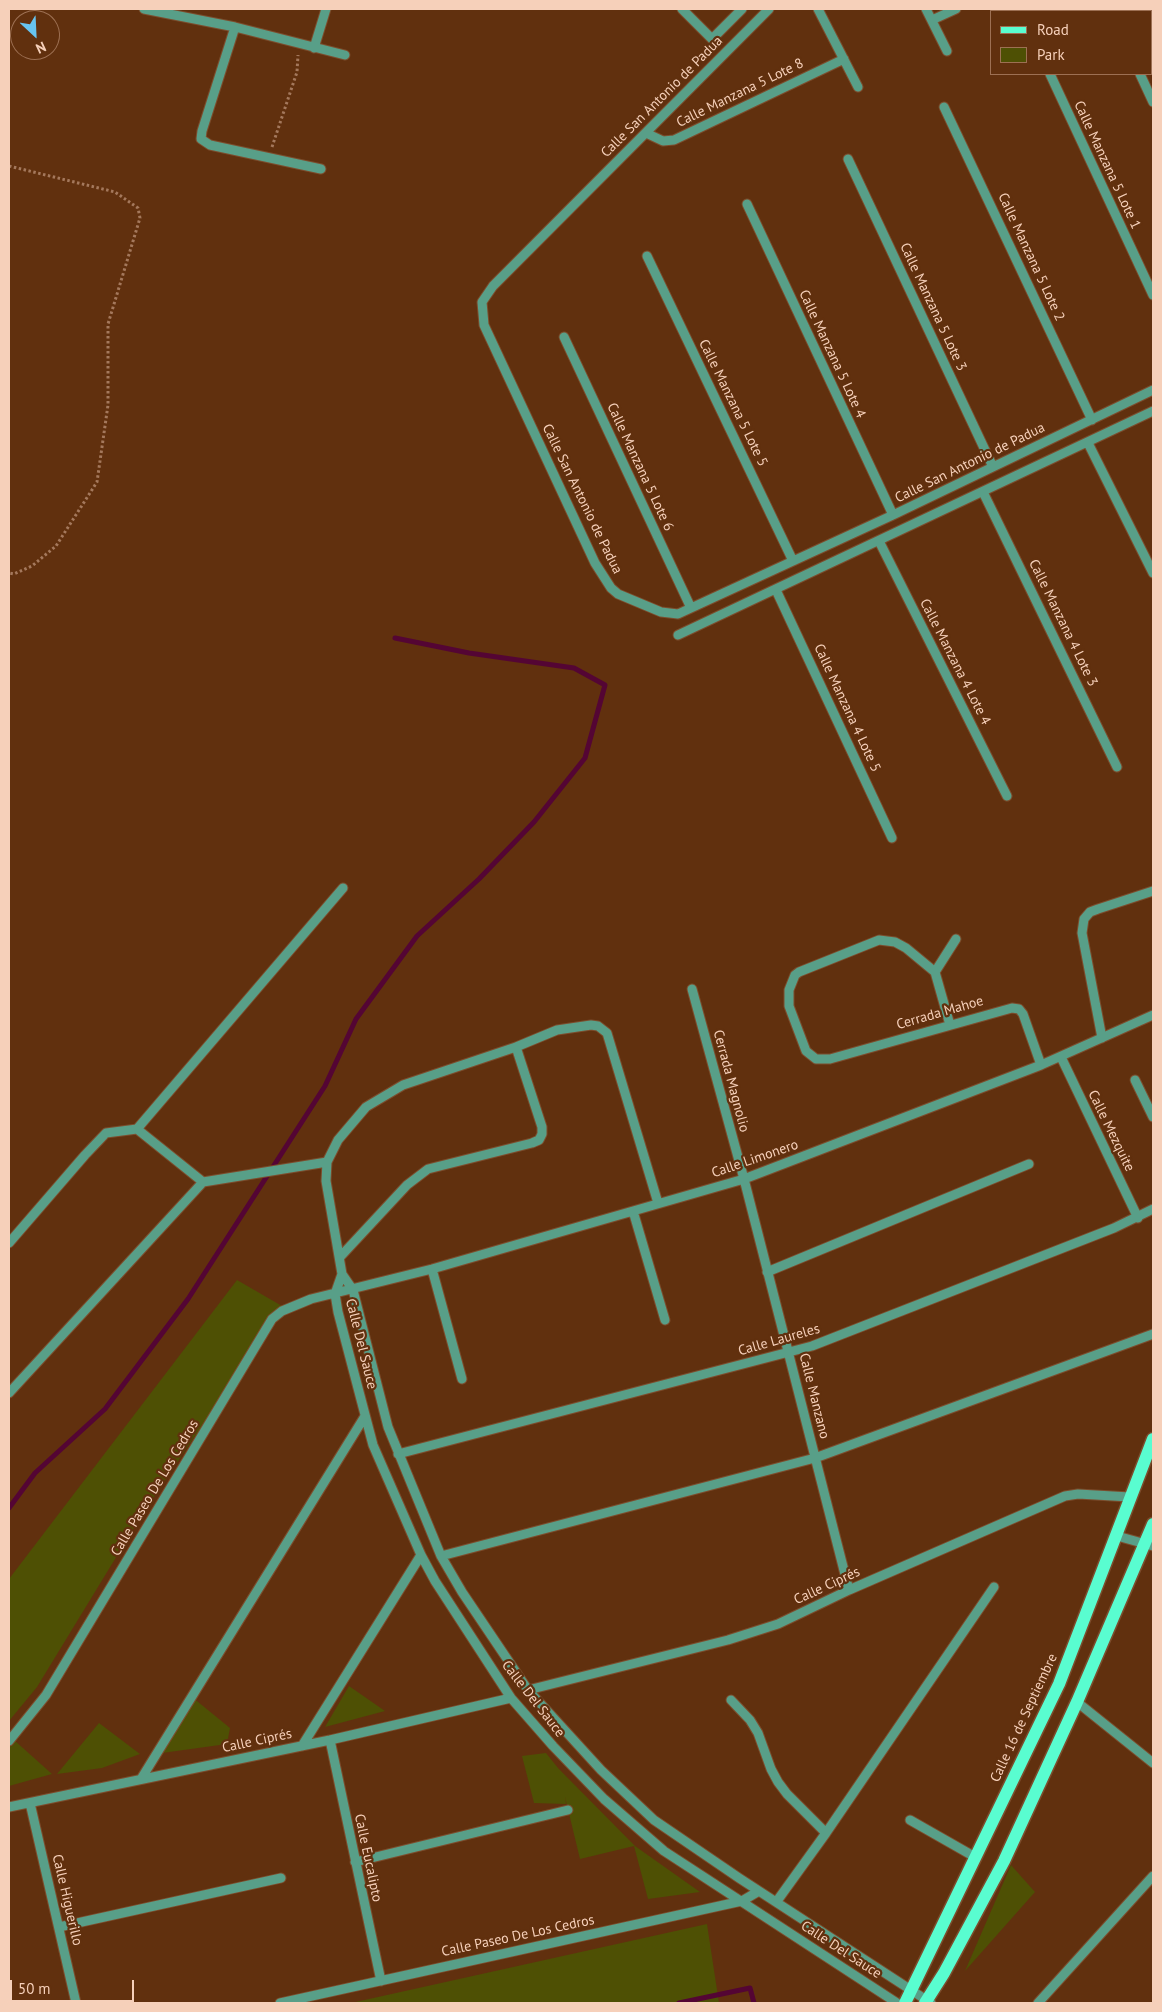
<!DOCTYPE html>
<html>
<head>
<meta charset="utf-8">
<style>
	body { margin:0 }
	#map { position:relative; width:1162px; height:2012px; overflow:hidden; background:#61300e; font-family:"PT Sans",sans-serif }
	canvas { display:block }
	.frame { position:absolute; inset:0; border:10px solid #f6d0ba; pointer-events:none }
	.legend { position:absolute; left:990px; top:10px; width:162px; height:65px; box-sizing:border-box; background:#61300e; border:1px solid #9d7053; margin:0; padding:6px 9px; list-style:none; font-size:15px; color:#f6d0ba }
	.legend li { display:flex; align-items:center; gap:10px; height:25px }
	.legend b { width:25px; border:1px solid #9d7053 }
	.north { position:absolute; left:10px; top:10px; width:50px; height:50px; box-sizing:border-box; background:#61300e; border:1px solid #9d7053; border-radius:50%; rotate:155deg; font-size:14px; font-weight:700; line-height:20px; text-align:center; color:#f6d0ba }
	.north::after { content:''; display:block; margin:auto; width:18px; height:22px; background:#67c4f0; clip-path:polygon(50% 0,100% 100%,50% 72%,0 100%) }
	.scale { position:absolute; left:10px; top:1980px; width:124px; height:22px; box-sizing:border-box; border:2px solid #f6d0ba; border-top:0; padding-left:6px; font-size:15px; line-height:18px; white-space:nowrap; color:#f6d0ba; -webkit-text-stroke:4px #61300e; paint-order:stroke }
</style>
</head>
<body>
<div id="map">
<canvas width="1162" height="2012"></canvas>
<div class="frame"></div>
<ul class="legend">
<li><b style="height:6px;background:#59fdd0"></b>Road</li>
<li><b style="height:14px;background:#4e5004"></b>Park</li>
</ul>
<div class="north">N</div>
<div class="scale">50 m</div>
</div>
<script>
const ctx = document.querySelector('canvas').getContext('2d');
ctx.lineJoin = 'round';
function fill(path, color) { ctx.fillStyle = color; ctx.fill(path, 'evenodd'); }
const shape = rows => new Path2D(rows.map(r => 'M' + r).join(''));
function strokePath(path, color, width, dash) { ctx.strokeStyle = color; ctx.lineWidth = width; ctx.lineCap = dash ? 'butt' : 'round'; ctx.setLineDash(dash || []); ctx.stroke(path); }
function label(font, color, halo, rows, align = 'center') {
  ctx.font = font + ' "PT Sans",sans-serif'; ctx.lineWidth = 4.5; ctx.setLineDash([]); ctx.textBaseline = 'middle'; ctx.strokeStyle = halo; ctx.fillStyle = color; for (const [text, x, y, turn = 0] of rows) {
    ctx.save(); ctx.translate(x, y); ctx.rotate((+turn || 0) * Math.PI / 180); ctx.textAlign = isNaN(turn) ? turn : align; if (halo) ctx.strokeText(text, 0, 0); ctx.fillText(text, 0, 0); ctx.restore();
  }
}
fill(shape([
	[237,1280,282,1306,140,1518,37,1687,9,1721,9,1579],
	[349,1686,385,1711,325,1727],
	[192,1697,230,1728,227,1744,162,1753],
	[99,1723,140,1754,102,1768,57,1774],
	[14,1740,52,1774,9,1786,9,1748],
	[546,1753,558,1768,635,1846,700,1892,648,1899,634,1846,580,1859,565,1797,566,1804,534,1803,522,1756],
	[1011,1865,1035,1892,965,1971],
	[707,1924,719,2003,351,2003]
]), '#4e5004');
strokePath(shape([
	[9,1508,35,1473,105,1409,188,1299,325,1086,356,1019,417,936,479,879,534,822,585,758,605,685,574,668,469,653,395,638],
	[679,2003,750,1988,754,2003]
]), '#540534', 5);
const minor = shape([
	[144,9,235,27,345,55],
	[682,9,712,39,742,9],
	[769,9,493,286,482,302,484,325,595,563,611,588,618,594,661,612,678,614,893,515,1153,390],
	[818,9,858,87],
	[926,9,947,51],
	[1109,9,1110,11],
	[932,20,956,9],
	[235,27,202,131,201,139,210,145,321,169],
	[314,48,326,9],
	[1050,74,1153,295],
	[1140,74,1153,102],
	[944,107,1092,420],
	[646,133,663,141,674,140,844,59],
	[848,159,993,467],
	[747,204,893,515],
	[647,256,793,561],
	[564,337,691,608],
	[1088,443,1153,573],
	[983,492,1117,767],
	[879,541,1007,796],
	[776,590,892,838],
	[678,635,1153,411],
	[935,972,906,948,895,942,879,940,799,972,795,975,789,990,789,1006,806,1051,816,1059,830,1059,1012,1008,1019,1009,1023,1014,1041,1065],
	[692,989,744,1179,849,1590],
	[950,1025,935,972,956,939],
	[1102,1038,1082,933,1084,919,1090,912,1098,909,1153,891],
	[1061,1057,1138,1218],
	[1135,1080,1153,1117],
	[203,1182,327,1162],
	[658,1203,607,1033,598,1026,591,1025,557,1030,516,1047,403,1085,366,1107,338,1140,327,1162,326,1181,342,1274,335,1294,338,1312,373,1445,421,1555,435,1581,511,1698,553,1746,604,1799,664,1851,897,2003],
	[633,1211,665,1320],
	[9,1243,85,1155,106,1133,137,1129,343,888],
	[340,1257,407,1185,428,1169,532,1143,539,1140,542,1134,542,1127,516,1047],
	[432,1269,462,1379],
	[767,1272,1029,1164],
	[342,1274,353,1290,388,1427,441,1556,462,1592,528,1690,601,1770,654,1820,739,1878,931,2003],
	[9,1393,203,1182,137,1129],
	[398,1454,812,1346,1114,1228,1153,1209],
	[1117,1536,1153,1546],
	[441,1556,815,1458,1153,1334],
	[528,1690,728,1640,778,1624,849,1590,1065,1496,1078,1494,1130,1497],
	[731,1700,750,1720,758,1733,771,1769,778,1782,787,1794,826,1833],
	[1077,1702,1153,1763],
	[330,1740,381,1981],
	[9,1741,46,1695,272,1319,282,1311,311,1299,432,1269,744,1179,1041,1065,1153,1015],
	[302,1746,421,1555],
	[141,1779,365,1416],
	[30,1803,76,2003],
	[9,1807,330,1740,511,1698],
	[910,1820,975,1857],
	[355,1862,568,1810],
	[777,1901,826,1833,994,1587],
	[59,1927,281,1878],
	[280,2003,742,1901,759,1891],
	[1038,2003,1153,1876]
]);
const major = shape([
	[1129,9,1131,11],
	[1151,9,1153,13],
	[1151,53,1153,59],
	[905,2003,1059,1684,1153,1439],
	[925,2003,944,1973,1004,1861,1077,1702,1153,1524]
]);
strokePath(minor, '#7c4d2d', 11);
strokePath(major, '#7c4d2d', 15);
strokePath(shape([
	[272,147,297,72,298,55],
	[9,166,115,192,138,208,140,218,108,324,108,405,97,482,56,546,32,566,14,574,9,573]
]), '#a4785c', 3, [2.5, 2.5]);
strokePath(minor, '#589f88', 9);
strokePath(major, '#59fdd0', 12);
label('14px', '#f6d0ba', '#61300e', [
	["Calle Manzana 5 Lote 8",740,93,-26],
	["Calle San Antonio de Padua",662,97,-45],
	["Calle Manzana 5 Lote 1",1107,165,65],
	["Calle Manzana 5 Lote 2",1031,257,65],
	["Calle Manzana 5 Lote 3",933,307,65],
	["Calle Manzana 5 Lote 4",832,354,65],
	["Calle Manzana 5 Lote 5",733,403,64],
	["Calle San Antonio de Padua",970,463,-26],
	["Calle Manzana 5 Lote 6",640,467,65],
	["Calle San Antonio de Padua",582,499,64],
	["Calle Manzana 4 Lote 3",1063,623,64],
	["Calle Manzana 4 Lote 4",955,662,63],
	["Calle Manzana 4 Lote 5",847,708,65],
	["Cerrada Mahoe",940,1013,-16],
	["Cerrada Magnolio",731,1081,75],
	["Calle Mezquite",1111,1131,64],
	["Calle Limonero",755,1159,-19],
	["Calle Laureles",779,1340,-16],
	["Calle Del Sauce",361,1344,76],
	["Calle Manzano",814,1396,76],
	["Calle Paseo De Los Cedros",155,1488,-59],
	["Calle Ciprés",827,1586,-25],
	["Calle Del Sauce",533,1699,52],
	["Calle 16 de Septiembre",1024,1718,-65],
	["Calle Ciprés",257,1741,-12],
	["Calle Eucalipto",368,1858,78],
	["Calle Higuerillo",67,1900,77],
	["Calle Paseo De Los Cedros",518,1936,-12],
	["Calle Del Sauce",841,1950,33]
]);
</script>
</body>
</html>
